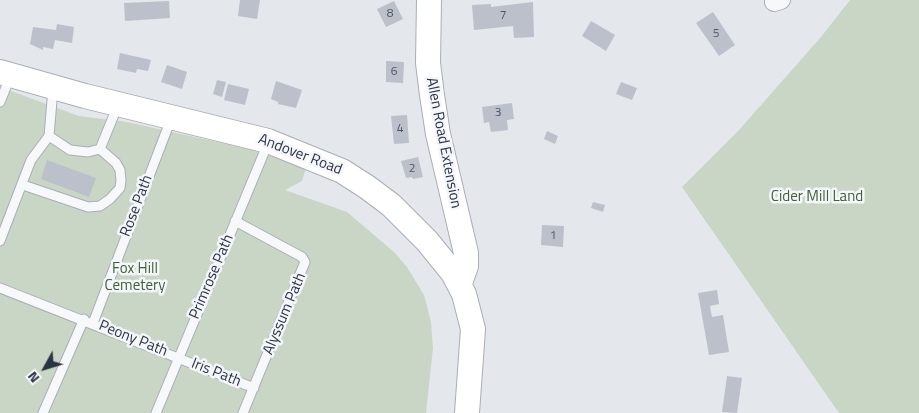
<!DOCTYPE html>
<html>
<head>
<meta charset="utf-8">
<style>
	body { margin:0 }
	#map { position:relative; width:919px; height:413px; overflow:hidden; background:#e4e7ec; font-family:"Titillium Web",sans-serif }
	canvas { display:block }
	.north { position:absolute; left:20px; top:343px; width:50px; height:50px; -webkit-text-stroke:4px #f4f6f9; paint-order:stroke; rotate:231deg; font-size:14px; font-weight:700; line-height:20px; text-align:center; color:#2b3445 }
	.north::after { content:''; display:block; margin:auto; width:18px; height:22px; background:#2b3445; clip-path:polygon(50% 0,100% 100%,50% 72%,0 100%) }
</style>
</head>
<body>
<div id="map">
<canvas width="919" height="413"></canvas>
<div class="north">N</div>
</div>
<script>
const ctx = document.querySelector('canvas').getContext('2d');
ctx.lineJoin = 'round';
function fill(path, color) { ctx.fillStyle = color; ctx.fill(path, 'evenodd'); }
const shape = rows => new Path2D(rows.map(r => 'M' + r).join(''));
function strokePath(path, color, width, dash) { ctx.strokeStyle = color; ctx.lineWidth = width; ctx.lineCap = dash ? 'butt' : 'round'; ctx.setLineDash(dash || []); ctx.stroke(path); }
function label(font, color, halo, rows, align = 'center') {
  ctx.font = font + ' "Titillium Web",sans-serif'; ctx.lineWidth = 5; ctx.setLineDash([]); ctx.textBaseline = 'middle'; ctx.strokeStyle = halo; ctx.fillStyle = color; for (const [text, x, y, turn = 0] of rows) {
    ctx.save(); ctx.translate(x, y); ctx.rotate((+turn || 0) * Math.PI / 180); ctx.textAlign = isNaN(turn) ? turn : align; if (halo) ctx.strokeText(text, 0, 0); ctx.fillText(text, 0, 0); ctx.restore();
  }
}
fill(shape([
	[850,0,919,0,919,413,839,413,682,187,739,130,821,37],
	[0,87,79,116,127,122,249,149,306,168,302,181,285,190,347,212,394,252,407,267,424,295,431,322,433,348,426,413,0,413]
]), '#c9d6c5');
fill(shape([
	[240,0,260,0,257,19,238,16],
	[169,1,170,18,125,21,124,3],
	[394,1,403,19,386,27,377,9],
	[533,2,534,37,514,38,513,26,474,30,472,5,491,4,491,7],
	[713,12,735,45,719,56,696,23],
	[591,21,615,35,606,51,582,36],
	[57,24,74,27,72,43,55,40,53,49,43,47,43,50,30,44,33,27,56,30],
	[120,53,151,60,148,71,137,69,136,73,117,69],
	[386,61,404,62,403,83,386,82],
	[167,65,187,72,182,89,161,82],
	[217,80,226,82,222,97,213,94],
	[276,81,302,90,296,108,278,104,278,102,271,99],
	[621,82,637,88,632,100,616,94],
	[228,84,249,89,245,105,224,100],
	[512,103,514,119,507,120,508,130,491,132,489,122,484,123,482,107],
	[407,115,409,143,394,144,391,116],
	[547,131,558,136,555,144,544,139],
	[418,157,423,177,413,179,412,177,406,178,401,161],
	[47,160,96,178,89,197,41,179],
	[593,202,605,205,603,212,591,208],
	[542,225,564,226,563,247,541,245],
	[717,290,719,304,710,306,712,317,723,315,729,352,709,355,698,293],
	[727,376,742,378,737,413,722,412]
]), '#bbc0ca');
const lane = shape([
	[0,102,11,75],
	[49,136,53,89],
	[100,149,118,105],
	[235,221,302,257,305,262,243,413],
	[0,241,31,160,49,136,70,150,88,152,100,149,116,163,120,170,121,180,120,188,110,199,100,206,88,207,23,185],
	[0,288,254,388],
	[93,323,171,119],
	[43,413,84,319],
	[156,413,268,143]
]);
const street = shape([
	[774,2,781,0]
]);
const secondary = shape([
	[429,0,428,63,432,95,438,134,466,253,466,266,460,283],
	[0,72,85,96,268,141,342,171,367,187,391,205,427,241,453,273,464,294,473,329,467,413]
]);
strokePath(lane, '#a9aeb7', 11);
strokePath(street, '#a9aeb7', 20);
strokePath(secondary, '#a9aeb7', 26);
strokePath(lane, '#f7f8fa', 9);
strokePath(street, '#f7f8fa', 18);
strokePath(secondary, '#fff', 24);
label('12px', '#4f5766', null, [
	["8",390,14],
	["7",503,16],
	["5",716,34],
	["6",394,72],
	["3",498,113],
	["4",400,129],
	["2",412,169],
	["1",553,236]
]);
label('15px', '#2b3445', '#f4f6f9', [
	["Allen Road Extension",443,143,79],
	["Andover Road",300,155,21],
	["Rose Path",137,206,-69],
	["Primrose Path",212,277,-67],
	["Alyssum Path",285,314,-67],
	["Peony Path",133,339,22],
	["Iris Path",216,373,22]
]);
label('15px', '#3f6138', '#f4f6f9', [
	["Cider Mill Land",817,197],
	["Fox Hill",135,269],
	["Cemetery",135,286]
]);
</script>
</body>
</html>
